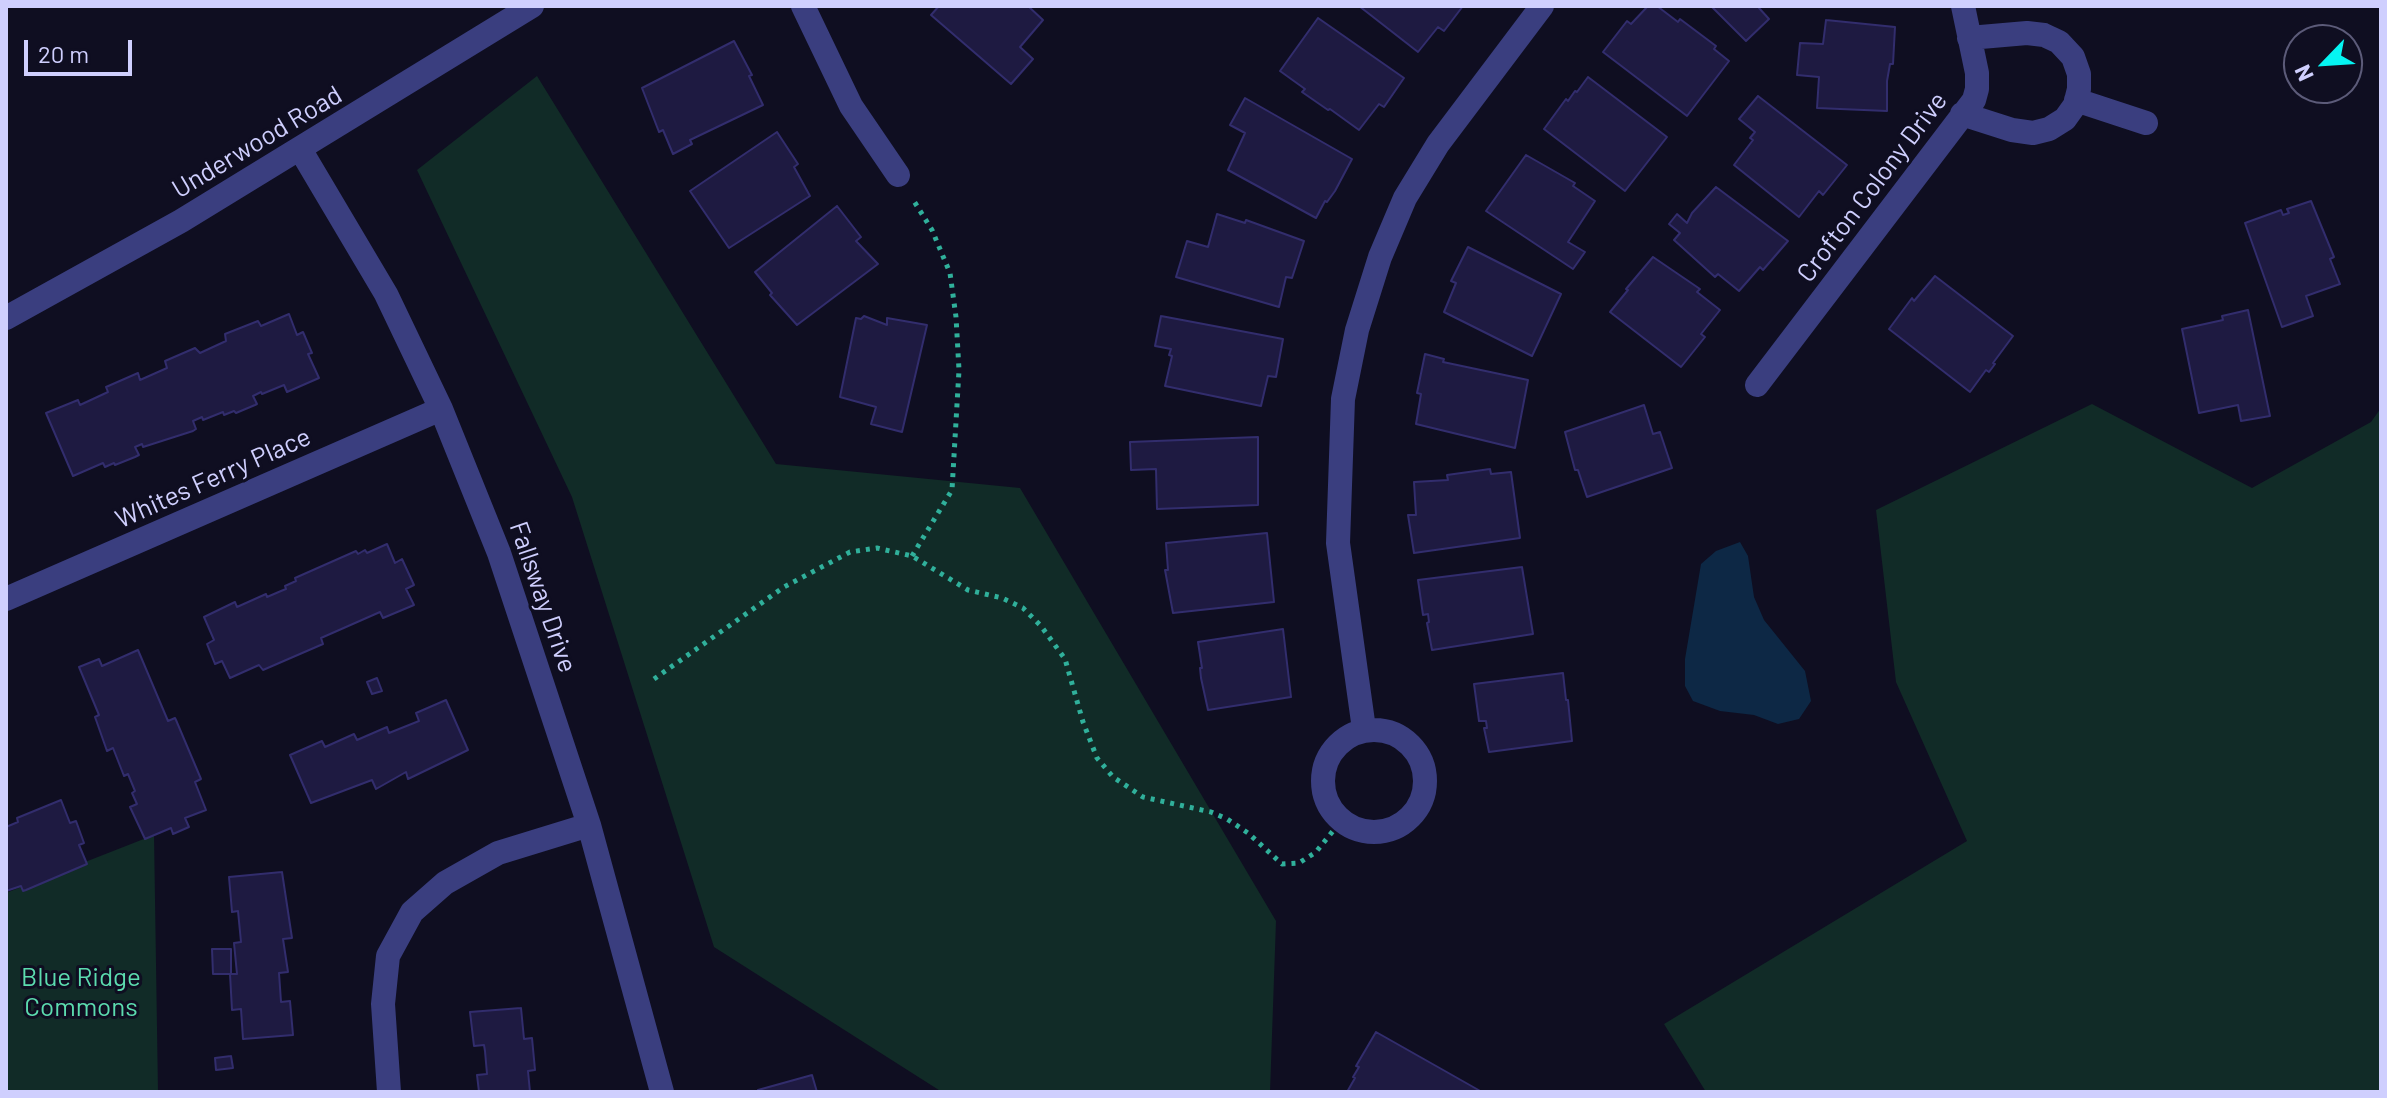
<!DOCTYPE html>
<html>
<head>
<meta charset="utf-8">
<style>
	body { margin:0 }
	#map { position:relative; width:2387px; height:1098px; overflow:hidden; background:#0f0e21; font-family:Barlow,sans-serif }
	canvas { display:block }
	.frame { position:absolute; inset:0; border:8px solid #cfcffe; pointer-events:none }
	.north { position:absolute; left:2283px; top:24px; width:80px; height:80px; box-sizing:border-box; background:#0f0e21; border:2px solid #5c5b79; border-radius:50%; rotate:245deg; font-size:22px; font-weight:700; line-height:32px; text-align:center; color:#cfcffe }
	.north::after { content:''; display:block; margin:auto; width:28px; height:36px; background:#05f4f2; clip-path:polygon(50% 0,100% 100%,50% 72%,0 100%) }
	.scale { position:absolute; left:24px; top:40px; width:108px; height:36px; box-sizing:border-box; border:4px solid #cfcffe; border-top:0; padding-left:10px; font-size:24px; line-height:28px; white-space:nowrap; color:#cfcffe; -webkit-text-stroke:6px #0f0e21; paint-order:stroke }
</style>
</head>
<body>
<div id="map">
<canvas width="2387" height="1098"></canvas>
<div class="frame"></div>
<div class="north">N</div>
<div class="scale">20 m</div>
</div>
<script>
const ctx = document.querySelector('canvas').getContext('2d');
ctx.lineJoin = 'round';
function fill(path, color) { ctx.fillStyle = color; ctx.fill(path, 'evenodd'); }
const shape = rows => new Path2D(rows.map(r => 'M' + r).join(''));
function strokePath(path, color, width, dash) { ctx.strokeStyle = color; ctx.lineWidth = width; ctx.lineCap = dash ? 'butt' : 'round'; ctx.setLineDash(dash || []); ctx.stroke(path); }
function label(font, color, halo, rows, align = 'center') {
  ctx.font = font + ' Barlow,sans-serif'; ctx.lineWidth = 6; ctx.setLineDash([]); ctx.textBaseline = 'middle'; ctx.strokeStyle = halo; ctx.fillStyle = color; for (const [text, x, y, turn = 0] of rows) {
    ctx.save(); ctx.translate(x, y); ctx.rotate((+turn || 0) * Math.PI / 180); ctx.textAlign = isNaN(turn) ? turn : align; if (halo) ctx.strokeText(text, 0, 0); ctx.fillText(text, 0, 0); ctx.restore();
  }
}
fill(shape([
	[537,76,776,464,1020,488,1276,921,1270,1092,942,1092,714,947,572,497,417,170],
	[2092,404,2252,488,2371,422,2381,408,2381,1092,1706,1092,1664,1024,1967,841,1896,682,1876,510],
	[154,835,158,1092,6,1092,6,893]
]), '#112b27');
fill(shape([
	[1740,542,1748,556,1754,597,1764,620,1805,671,1811,701,1799,719,1778,724,1754,715,1720,711,1693,701,1685,686,1685,659,1701,564,1716,551]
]), '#0d2845');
const building = shape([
	[939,6,1028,6,1043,20,1020,47,1033,59,1011,84,931,15,939,6],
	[1359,6,1463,6,1444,31,1438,27,1418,52,1359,6],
	[1648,6,1657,6,1678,22,1680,19,1716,46,1714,49,1729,61,1687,116,1603,52,1627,21,1631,24,1648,6],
	[1711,6,1761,6,1759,8,1769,19,1746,41,1711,6],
	[1318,18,1404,78,1384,107,1379,104,1359,130,1330,109,1328,110,1302,92,1305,89,1280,71,1318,18],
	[1826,20,1895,27,1893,64,1890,64,1887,81,1887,111,1817,108,1819,77,1797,75,1800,43,1823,44,1826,20],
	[734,41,752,75,749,76,763,105,690,140,692,144,673,154,663,130,659,132,642,88,734,41],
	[1588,77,1667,137,1625,191,1544,129,1566,99,1568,101,1575,91,1577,92,1588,77],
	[1758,96,1847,165,1823,195,1819,191,1799,217,1734,165,1753,140,1750,138,1755,132,1739,119,1758,96],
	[1245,98,1352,159,1335,191,1327,202,1325,201,1316,218,1228,170,1245,133,1230,125,1245,98],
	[777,132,798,164,794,167,810,196,729,248,690,191,777,132],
	[1526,155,1575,183,1573,186,1595,201,1568,242,1585,252,1573,269,1486,211,1526,155],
	[1716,187,1788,241,1763,270,1760,267,1739,291,1718,274,1715,277,1674,240,1680,233,1669,224,1677,214,1687,223,1692,213,1716,187],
	[2311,201,2334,257,2330,259,2340,284,2306,296,2313,316,2282,327,2245,223,2281,210,2283,215,2289,213,2287,209,2311,201],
	[837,206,861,237,856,241,878,264,797,325,770,295,772,293,755,272,837,206],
	[1217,214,1245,223,1246,220,1304,241,1292,278,1286,277,1279,307,1176,277,1187,241,1208,247,1217,214],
	[1468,247,1561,294,1532,356,1444,312,1456,283,1451,281,1468,247],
	[1653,257,1700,289,1697,292,1720,310,1701,334,1705,337,1681,367,1610,312,1628,290,1626,289,1653,257],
	[1935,276,2013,336,1993,363,1995,364,1989,372,1986,370,1970,392,1889,329,1912,298,1914,301,1935,276],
	[2248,310,2270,416,2241,421,2238,405,2199,413,2182,329,2223,320,2222,316,2248,310],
	[289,314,297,335,303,332,312,353,308,354,319,378,287,392,284,385,262,394,261,392,253,396,257,404,255,405,236,413,234,411,224,415,223,412,203,420,202,417,193,421,196,429,193,431,143,447,142,444,135,447,139,455,135,457,115,465,114,463,105,467,103,463,73,476,46,413,78,400,80,405,108,392,106,387,138,373,140,380,167,368,165,361,195,348,200,353,226,341,225,334,258,321,261,326,289,314],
	[864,316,887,325,887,318,927,325,902,432,871,424,876,407,840,397,856,318,861,319,864,316],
	[1161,316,1283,339,1276,377,1268,376,1261,406,1165,386,1172,356,1169,355,1171,349,1155,346,1161,316],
	[1425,354,1444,359,1443,362,1528,380,1515,448,1416,424,1421,394,1417,393,1425,354],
	[1644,405,1653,434,1660,432,1672,468,1587,497,1578,470,1575,470,1565,432,1644,405],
	[1258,437,1258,505,1157,509,1156,469,1131,470,1130,442,1258,437],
	[1490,469,1491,474,1511,472,1520,538,1414,553,1408,515,1416,515,1414,482,1448,480,1447,475,1490,469],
	[1267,533,1274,602,1173,613,1165,570,1168,570,1166,543,1267,533],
	[387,544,395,563,402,559,414,585,406,589,414,605,383,618,380,612,321,638,323,644,263,670,259,665,230,678,222,661,215,664,207,644,214,640,204,617,235,602,237,607,266,594,267,597,281,591,286,589,285,586,296,581,295,578,356,551,358,554,365,550,367,553,387,544],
	[1522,567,1533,634,1432,650,1427,623,1429,622,1428,614,1423,615,1418,580,1522,567],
	[1283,629,1291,697,1208,710,1201,678,1200,668,1202,668,1198,642,1283,629],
	[138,650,168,721,175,718,176,720,201,779,195,782,206,810,185,818,189,827,173,834,171,828,145,839,130,807,137,804,132,793,135,791,128,774,124,776,113,748,107,751,95,717,99,715,79,667,99,659,102,666,138,650],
	[1563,673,1566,700,1568,700,1572,741,1489,752,1484,728,1487,728,1486,721,1479,721,1474,684,1563,673],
	[377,678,382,691,372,694,367,682,377,678],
	[446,700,468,750,408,779,406,772,376,789,372,780,311,803,290,755,322,741,325,747,354,734,357,740,387,727,389,733,419,721,416,713,446,700],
	[61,800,70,823,76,821,84,843,79,845,87,864,26,890,23,891,21,886,6,891,6,827,18,822,17,818,61,800],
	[282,872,292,938,283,939,288,972,279,973,281,1002,290,1001,293,1035,243,1039,241,1009,232,1010,230,974,237,974,234,943,241,942,238,911,232,912,229,877,282,872],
	[212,949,231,949,231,974,213,974,212,949],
	[521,1008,524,1039,532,1038,535,1070,528,1071,530,1092,479,1092,477,1075,487,1074,485,1051,484,1045,474,1046,470,1012,521,1008],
	[1376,1032,1482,1092,1347,1092,1355,1078,1353,1077,1359,1067,1356,1066,1376,1032],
	[231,1056,233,1068,216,1070,215,1058,231,1056],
	[812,1075,817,1092,759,1092,758,1090,812,1075]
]);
fill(building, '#1e1a41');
strokePath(building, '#322d6d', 2);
strokePath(shape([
	[912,556,952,490,959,370,956,317,950,273,932,230,912,198],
	[654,679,784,587,850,552,877,548,912,556,968,590,1002,598,1023,608,1041,626,1065,659,1083,722,1097,758,1113,777,1143,797,1211,812,1227,819,1248,833,1282,864,1299,863,1316,852,1341,821]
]), '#30b09b', 5, [4, 6]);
strokePath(shape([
	[803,6,851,106,898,175],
	[2076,100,2146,123],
	[1962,114,2012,130,2033,133,2049,129,2065,119,2075,105,2079,89,2079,74,2073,57,2059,42,2044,35,2027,33,1969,38],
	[300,149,386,294,441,409,499,553,589,825,662,1092],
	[6,318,181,221,532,6],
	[1757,385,1974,100,1977,89,1977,73,1963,6],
	[6,599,441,409],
	[1364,729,1338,543,1343,399,1357,330,1380,257,1405,198,1438,144,1542,6],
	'1323 781a51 51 0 1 1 102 0a51 51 0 1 1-102 0Z',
	[389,1092,383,1004,388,956,412,912,445,883,498,853,589,825]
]), '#3a3e7f', 24);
label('26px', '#cfcffe', '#0f0e21', [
	["Underwood Road",257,142,-31],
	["Crofton Colony Drive",1872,187,-53],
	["Whites Ferry Place",213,478,-24],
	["Fallsway Drive",543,597,71]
]);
label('26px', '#5cdcaf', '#0f0e21', [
	["Blue Ridge",81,977],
	["Commons",81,1007]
]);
</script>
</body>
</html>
